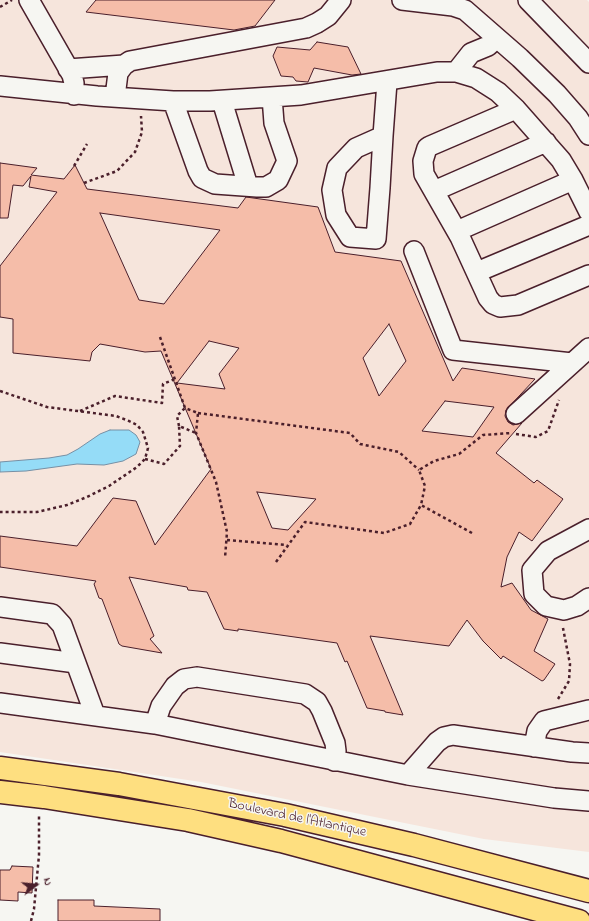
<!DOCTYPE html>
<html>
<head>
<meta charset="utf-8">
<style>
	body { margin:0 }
	#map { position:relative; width:589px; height:921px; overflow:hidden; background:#f6f6f2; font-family:"Indie Flower",sans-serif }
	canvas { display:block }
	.north { position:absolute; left:16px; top:865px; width:40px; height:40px; -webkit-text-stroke:3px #f6f6f2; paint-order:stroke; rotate:74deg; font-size:11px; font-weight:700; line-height:16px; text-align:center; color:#4a1f2b }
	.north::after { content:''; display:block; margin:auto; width:14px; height:18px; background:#4a1f2b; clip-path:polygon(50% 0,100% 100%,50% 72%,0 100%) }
</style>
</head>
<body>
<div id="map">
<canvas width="589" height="921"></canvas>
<div class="north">N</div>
</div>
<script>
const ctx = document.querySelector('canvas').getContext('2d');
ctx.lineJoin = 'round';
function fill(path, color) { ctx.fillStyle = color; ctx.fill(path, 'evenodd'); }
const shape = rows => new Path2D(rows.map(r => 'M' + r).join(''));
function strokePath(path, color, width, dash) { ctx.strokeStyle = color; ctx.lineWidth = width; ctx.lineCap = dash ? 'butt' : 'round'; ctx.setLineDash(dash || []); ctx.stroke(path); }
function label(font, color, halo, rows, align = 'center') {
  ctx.font = font + ' "Indie Flower",sans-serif'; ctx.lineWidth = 3; ctx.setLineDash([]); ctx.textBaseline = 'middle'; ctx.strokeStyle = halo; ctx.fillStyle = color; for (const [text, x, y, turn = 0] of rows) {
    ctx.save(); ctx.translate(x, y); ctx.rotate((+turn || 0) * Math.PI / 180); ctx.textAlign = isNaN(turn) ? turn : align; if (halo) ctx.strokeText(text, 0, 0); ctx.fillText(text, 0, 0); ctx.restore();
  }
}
fill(shape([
	[0,0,587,0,589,2,589,852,484,839,201,782,0,752]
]), '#f6e5dc');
const water = shape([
	[110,430,129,430,136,435,140,442,136,454,123,461,104,465,77,464,26,471,0,472,0,462,49,458,67,455,78,449,100,434,110,430]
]);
fill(water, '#95dcf7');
strokePath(water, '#7790a5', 1);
const building = shape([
	[96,0,275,0,255,26,234,30,86,12,96,0],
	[317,42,348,47,361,74,352,75,314,68,308,82,296,81,293,77,281,76,273,56,277,47,310,50,317,42],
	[0,163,37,168,31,175,64,179,75,165,87,189,238,208,246,197,318,207,335,252,401,261,453,381,462,368,535,379,506,410,505,416,508,422,513,425,522,423,496,453,534,483,537,480,563,499,532,541,519,532,507,557,501,587,512,583,531,610,548,619,534,651,555,664,544,680,542,681,503,656,501,659,483,641,467,620,449,646,370,636,403,715,385,712,385,711,367,708,347,661,345,662,337,643,238,629,238,631,224,629,207,592,188,590,187,587,129,577,154,636,150,639,162,653,122,646,119,644,102,599,99,598,94,584,96,581,0,567,0,536,77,546,113,498,136,501,155,545,211,469,161,351,145,352,100,344,92,352,90,361,13,353,13,319,0,317,0,266,57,192,29,187,31,176,23,186,13,185,8,218,0,218,0,163],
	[100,213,220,230,164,304,139,300,100,213],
	[389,324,406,361,379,396,363,358,389,324],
	[209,341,239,348,219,374,225,389,177,383,209,341],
	[445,401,494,407,473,437,422,431,445,401],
	[257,492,316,499,288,530,272,528,257,492],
	[12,866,33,867,32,893,18,892,18,901,0,900,0,870,10,870,12,866],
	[58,900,94,900,94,906,160,909,160,921,58,921,58,900]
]);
fill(building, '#f5bda9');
strokePath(building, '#4a1f2b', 1);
const minor = shape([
	[29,0,72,75,74,83,74,95],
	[402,0,453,6,465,10,520,58,557,94,578,118,589,135],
	[528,0,589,63],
	[68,69,124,65],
	[456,72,471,53,488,46,497,38],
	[0,86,97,96,173,101,210,101,301,95,437,72,456,72,476,78,498,92,516,109,561,160,573,180,589,212],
	[115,97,118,73,124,65,130,61,306,28,317,23,328,16,341,0],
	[173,101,198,171,202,178,215,184,257,187,266,187,278,180,287,161,274,123,272,97],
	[222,101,248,186],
	[516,109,430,146,427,148,423,161,424,174,460,237,488,298,493,304,500,307,518,305,589,275],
	[383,136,356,148,337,168,332,190,336,215,350,237,376,239,380,188,383,136,387,82],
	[434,191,546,142],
	[457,231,573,180],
	[414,251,453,350,572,363],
	[477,272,589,225],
	[516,414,589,348],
	[589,529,548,551,532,570,534,594,546,606,564,610,577,606,589,598],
	[0,607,52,614,62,625,95,715],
	[0,653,76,663],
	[0,703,155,724,408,775,554,798,589,801],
	[155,724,161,706,175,686,184,679,197,677,305,694,317,702,322,711,335,743,336,751,334,761],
	[534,747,537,731,544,721,589,710],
	[408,775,437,742,444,737,453,735,572,752,589,753]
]);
const major = shape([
	[0,768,119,784,285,815,414,845,589,891],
	[0,792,44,797,188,820,281,841,579,921]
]);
strokePath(minor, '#4a1f2b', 22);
strokePath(major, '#4a1f2b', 25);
strokePath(shape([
	[0,7,12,0],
	[74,166,87,144],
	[84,183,117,171,135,152,142,132,141,116],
	[160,337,185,408,198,413,196,433,216,482,227,532,225,558],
	[0,391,47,407,116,416,129,421,137,425,143,432,148,448,145,459,137,467,109,486,87,497,67,505,37,512,0,512],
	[80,411,115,396,162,403,163,384,175,379],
	[198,413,350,433,360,444,399,452,419,470],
	[179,426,177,416,185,408],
	[516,434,536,437,548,431,559,400],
	[145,459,164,464,180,446,179,426,196,433],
	[472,533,421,505,425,486,419,470,434,461,459,454,483,435,511,433],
	[227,540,287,545],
	[276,562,305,522,384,533,410,524,421,505],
	[558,699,569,681,570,664,563,628],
	[31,921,34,909,39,855,39,816]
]), '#4a1f2b', 2.5, [3, 3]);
strokePath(minor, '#f6f6f2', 19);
strokePath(major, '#fedf80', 22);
label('14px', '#4a1f2b', '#f6f6f2', [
	["Boulevard de l'Atlantique",297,819,12]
]);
</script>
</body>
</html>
